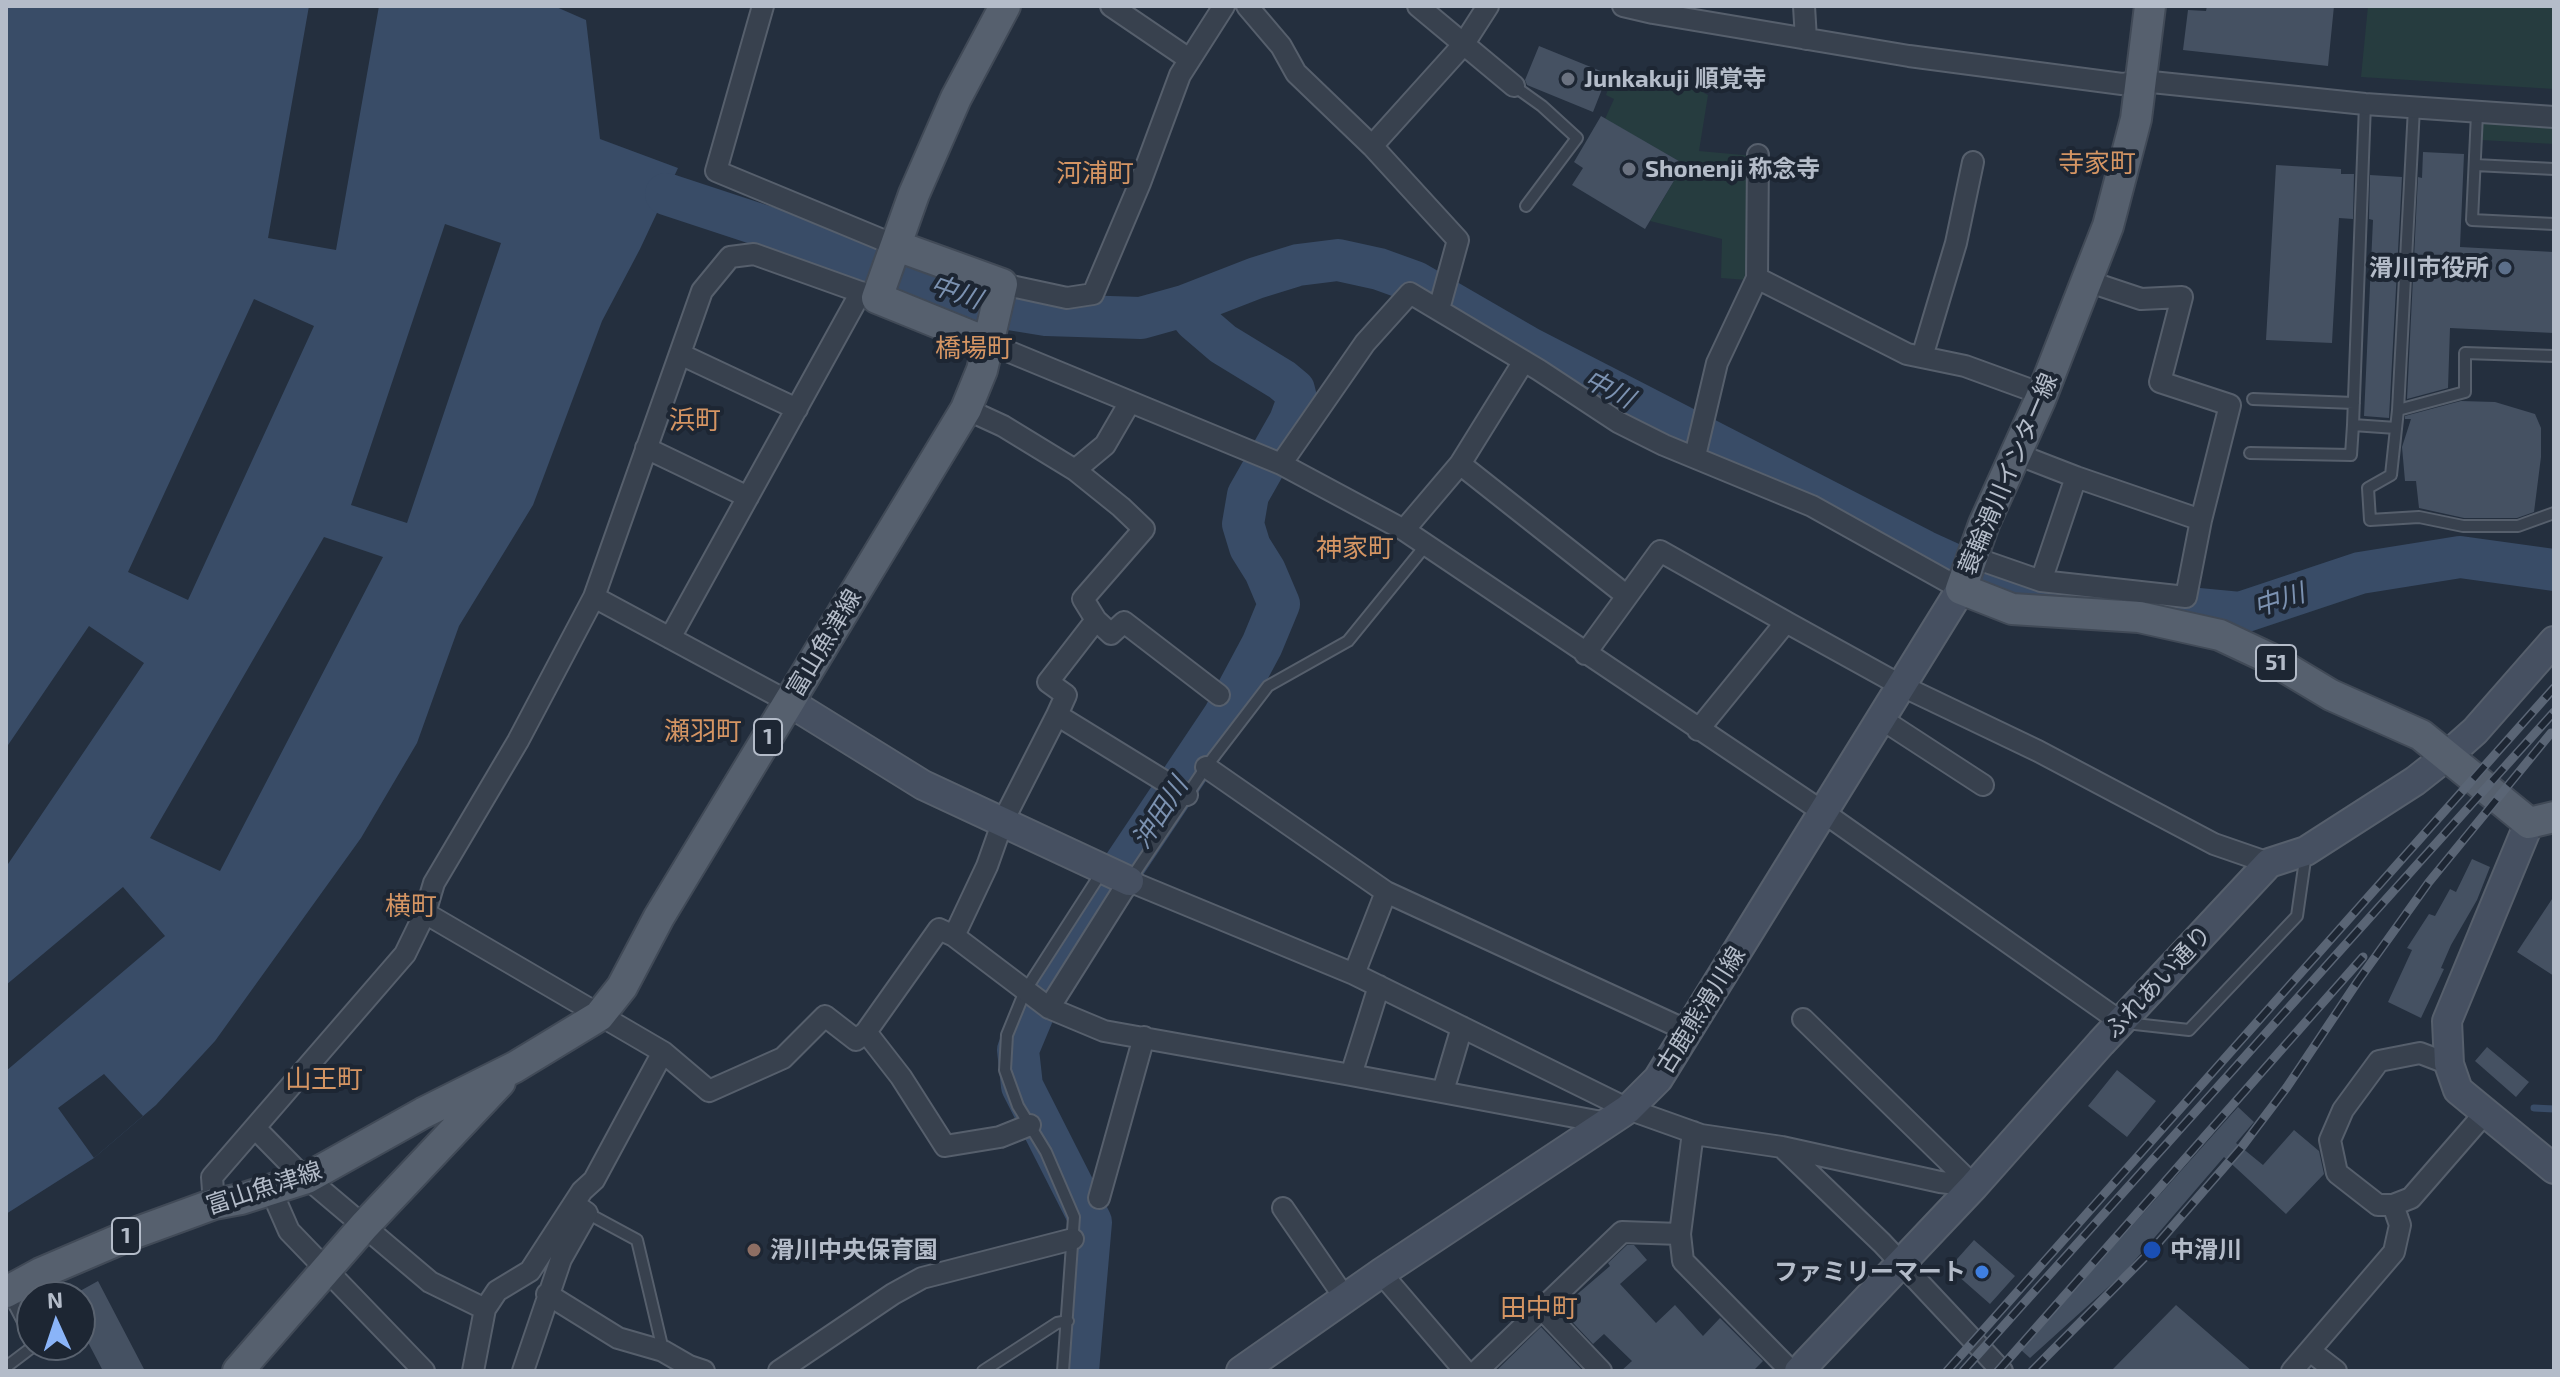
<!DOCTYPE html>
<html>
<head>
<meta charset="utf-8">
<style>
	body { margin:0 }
	#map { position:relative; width:2560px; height:1377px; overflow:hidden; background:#242f3e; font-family:"Exo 2",sans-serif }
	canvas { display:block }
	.frame { position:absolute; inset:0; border:8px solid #b4bcc9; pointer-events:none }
	.north { position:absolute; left:16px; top:1281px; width:80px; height:80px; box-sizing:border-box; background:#1d2633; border:2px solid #59626f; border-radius:50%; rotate:357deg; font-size:22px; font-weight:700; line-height:32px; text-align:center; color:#b4bcc9 }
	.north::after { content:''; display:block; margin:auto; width:28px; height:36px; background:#8ab4f8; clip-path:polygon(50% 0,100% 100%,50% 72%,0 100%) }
</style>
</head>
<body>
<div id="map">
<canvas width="2560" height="1377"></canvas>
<div class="frame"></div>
<div class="north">N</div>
</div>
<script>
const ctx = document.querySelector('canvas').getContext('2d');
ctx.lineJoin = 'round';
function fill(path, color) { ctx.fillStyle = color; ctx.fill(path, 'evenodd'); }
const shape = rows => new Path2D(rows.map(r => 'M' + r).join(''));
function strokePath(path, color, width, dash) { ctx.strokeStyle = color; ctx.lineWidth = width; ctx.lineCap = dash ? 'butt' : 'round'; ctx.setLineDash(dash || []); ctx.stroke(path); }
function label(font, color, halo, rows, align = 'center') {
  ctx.font = font + ' "Exo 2","Noto Sans JP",sans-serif'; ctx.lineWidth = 8; ctx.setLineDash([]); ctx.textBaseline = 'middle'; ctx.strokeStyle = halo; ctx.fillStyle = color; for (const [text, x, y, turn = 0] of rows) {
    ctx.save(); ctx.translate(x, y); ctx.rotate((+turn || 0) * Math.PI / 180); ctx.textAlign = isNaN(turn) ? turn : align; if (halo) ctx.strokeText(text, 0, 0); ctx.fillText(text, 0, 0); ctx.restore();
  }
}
fill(shape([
	[2368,6,2554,6,2554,89,2361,77],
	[1613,74,1659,89,1663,77,1685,83,1708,95,1699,151,1754,156,1747,280,1721,278,1722,239,1650,221,1684,164,1605,119,1614,99,1606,95],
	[2481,123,2554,127,2554,144,2481,140]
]), '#263c3f');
fill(shape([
	[6,6,554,6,586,20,600,139,678,168,640,249,602,321,533,505,459,626,417,743,361,838,215,1041,156,1105,94,1158,6,1214]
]), '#394c67');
fill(shape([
	[309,6,379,6,336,250,268,238],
	[445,224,501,243,407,523,351,505],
	[254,299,314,326,188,600,128,572],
	[324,537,383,557,220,871,150,838],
	[89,626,144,663,6,867,6,748],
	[123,887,165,936,6,1071,6,985],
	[104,1074,143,1116,94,1158,58,1108]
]), '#242f3e');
strokePath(shape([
	[2534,1108,2554,1109]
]), '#394c67', 7);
strokePath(shape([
	[666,194,921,278,1003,308,1046,315,1141,318,1184,306,1256,278,1298,265,1338,260,1379,269,1415,282,1529,348,1924,551,1979,576,2030,593,2240,613,2360,573,2460,557,2554,570],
	[1078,1371,1091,1222,1022,1086,1018,1050,1041,995,1109,888,1224,716,1262,645,1279,604,1265,571,1250,547,1243,524,1248,495,1290,421,1297,402,1294,390,1282,380,1223,344,1195,320,1184,306]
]), '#394c67', 42);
fill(shape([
	[2207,6,2334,6,2328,66,2183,50,2188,10,2206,11],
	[1539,46,1608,74,1593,112,1527,85,1525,80],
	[1601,116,1684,164,1645,229,1572,185,1583,168,1574,162],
	[2423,152,2464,154,2460,247,2554,252,2554,333,2450,328,2448,388,2407,399,2418,177,2422,178],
	[2276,165,2341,169,2341,174,2354,174,2353,219,2339,218,2332,343,2266,340],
	[2370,175,2402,177,2389,418,2364,416,2373,220,2369,219],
	[2461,401,2495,402,2535,414,2541,428,2541,457,2534,512,2517,518,2464,518,2419,508,2416,481,2405,481,2402,447,2411,419,2405,419,2405,416],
	[2472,859,2490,867,2477,900,2451,945,2441,968,2444,969,2421,1018,2388,1002,2412,950,2407,948,2429,914,2435,916,2450,889,2456,892],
	[2554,896,2554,976,2517,952],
	[2487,1047,2529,1082,2516,1097,2475,1061],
	[2117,1070,2156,1101,2127,1137,2088,1106],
	[2238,1107,2254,1122,2236,1143,2263,1165,2294,1130,2319,1151,2324,1174,2286,1214,2224,1157,2124,1273,2030,1358,2021,1350],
	[1974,1240,2015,1276,1990,1304,1949,1268],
	[1627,1245,1634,1245,1647,1260,1620,1284,1656,1323,1675,1305,1703,1336,1720,1318,1763,1361,1753,1371,1621,1371,1632,1361,1604,1334,1593,1344,1560,1309,1610,1266,1608,1263],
	[98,1281,145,1371,103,1371,80,1327,80,1291],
	[2176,1305,2252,1371,2111,1371],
	[1541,1327,1583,1371,1496,1371]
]), '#455162');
const lane = shape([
	[1514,86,1542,106,1577,138,1526,206],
	[2365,104,2353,425,2396,428],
	[2477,114,2472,220,2554,224],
	[2475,165,2554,169],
	[2554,356,2465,353,2465,392,2398,410,2391,475,2368,488,2370,520,2419,517,2463,526,2518,526,2554,513],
	[2253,399,2354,403],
	[2398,410,2414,108],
	[2250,453,2351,455,2353,425],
	[1130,880,1206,767,1268,686,1348,641,1426,545],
	[2126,1023,2189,1030,2297,916,2306,853],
	[587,1213,637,1240,663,1350],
	[8,1293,32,1339],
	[6,1367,35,1345],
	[983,1371,1057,1323,1068,1321],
	[1063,1371,1074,1217,1046,1152,1018,1106,1005,1070,1007,1035,1025,991,1103,870]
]);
const street = shape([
	[763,6,716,171,897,246],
	[1111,6,1189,59],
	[1247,6,1281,46,1296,73,1372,146,1458,240,1439,309],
	[1418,6,1514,86],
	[1623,6,1653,13,1909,56,2122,84,2142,81,2365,104,2554,117],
	[1804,6,1806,39],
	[1372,146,1463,45,1488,6],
	[1757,278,1758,155],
	[2087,281,2141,299,2182,297,2160,382,2230,405,2201,520],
	[1002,284,1067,298,1093,294,1140,183,1180,75,1224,6],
	[988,343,1281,464,1404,530,1823,812,2121,1022],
	[680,354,797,409],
	[1922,357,1956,243,1973,162],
	[966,409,1003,426,1075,470],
	[646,448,748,497],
	[1695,456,1717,363,1757,278,1907,354,1965,366,2042,394],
	[1281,464,1365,343,1410,293,1539,370,1618,422,1664,445,1812,506,1961,589],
	[1460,464,1524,361],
	[1404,530,1460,464,1627,596],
	[1972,557,2041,581,2076,477,2014,453],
	[2041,581,2186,597,2201,520,2076,477],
	[594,597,789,702],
	[1096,620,1111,634,1124,622,1219,695],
	[1786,622,1900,685,2038,751,2214,844,2269,863],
	[670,638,861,292],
	[1585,654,1660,551,1786,622,1698,730],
	[1057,715,1066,695,1048,682,1096,620,1083,599,1144,529,1121,507,1075,470,1105,445,1130,402],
	[1880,718,1983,785],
	[1206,767,1386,892,1688,1031],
	[425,913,663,1052,709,1091,783,1058,825,1016,856,1040,866,1032,901,1077,945,1146,1000,1137,1030,1125],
	[954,936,987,866,1003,821,1057,715,1187,795],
	[1354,974,1386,892],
	[1049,1008,1129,881,1354,974,1628,1109,1701,1135,1782,1147,1940,1182,1974,1186],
	[1803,1019,1974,1186],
	[866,1032,939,929,954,936,1049,1008,1104,1031,1351,1075,1379,986],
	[2449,1064,2420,1053,2379,1061,2343,1110,2330,1140,2337,1173,2378,1205,2393,1205,2411,1198,2485,1113],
	[1351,1075,1607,1123],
	[1443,1091,1462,1027],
	[255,1128,305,1179],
	[1693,1132,1680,1234,1683,1261,1791,1371],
	[1784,1149,1882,1243,2002,1371],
	[307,1178,430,1282,485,1309],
	[271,1190,289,1231,424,1371],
	[1099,1198,1144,1037],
	[214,1204,212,1177,405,954,425,913,434,883,518,741,594,597,702,291,730,257,754,254,877,298],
	[1283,1208,1345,1298],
	[1381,1273,1465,1371],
	[547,1294,618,1338,663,1351,689,1366,704,1371],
	[1542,1309,1601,1371],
	[2310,1351,2336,1371],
	[473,1371,485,1309,497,1291,530,1271,582,1191,594,1180,663,1052],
	[523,1371,561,1259,587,1213,574,1204],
	[779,1371,893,1294,922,1278,1073,1239],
	[1477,1371,1622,1232,1680,1234],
	[2292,1371,2394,1252,2400,1225,2393,1205]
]);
const secondary = shape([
	[789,702,923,785,1129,881],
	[2529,823,2447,1021,2449,1064,2458,1090,2554,1169],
	[1241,1371,1381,1273,1628,1109,1658,1079,1961,589],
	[1799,1371,1974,1186,2101,1043,2269,863,2306,851,2415,781,2448,755,2475,731,2554,641]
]);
const primary = shape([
	[2150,6,2136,119,2108,226,2040,400,1984,524,1961,589,2012,609,2139,617,2220,635,2271,659,2331,695,2421,735,2529,823,2554,817],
	[988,343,877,298,914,194,956,98,1005,6],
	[6,1292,41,1273,132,1234,214,1204,241,1199,307,1178,423,1113,515,1067,599,1016,622,987,659,917,966,409,982,370,1002,284,897,246],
	[238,1371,364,1226,500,1082]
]);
strokePath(lane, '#565f6c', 14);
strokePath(street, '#565f6c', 24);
strokePath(secondary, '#565f6c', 32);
strokePath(primary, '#414a57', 34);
strokePath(lane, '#38414e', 10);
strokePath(street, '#38414e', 20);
strokePath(secondary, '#465061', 28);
strokePath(primary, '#56606e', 30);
const rail = shape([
	[1947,1371,2554,688],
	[1963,1371,2554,712],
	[1998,1371,2363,957],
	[2032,1371,2152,1250,2241,1148,2287,1087,2358,981,2429,882,2551,733]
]);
strokePath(rail, '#5a6575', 9);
strokePath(rail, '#1d2633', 6, [18]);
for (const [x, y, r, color] of [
	[1568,79,8,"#6b7280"],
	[1629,169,8,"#6b7280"],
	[2505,268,8,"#5c6f8a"],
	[754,1250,8,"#8d6e63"],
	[2152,1250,10,"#1a4fb4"],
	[1982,1272,8,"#3f7fe0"]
]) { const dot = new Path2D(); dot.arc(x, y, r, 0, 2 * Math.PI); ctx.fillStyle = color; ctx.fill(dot); strokePath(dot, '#1d2633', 3); }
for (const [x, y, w] of [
	[2276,663,40],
	[768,737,28],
	[126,1236,28]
]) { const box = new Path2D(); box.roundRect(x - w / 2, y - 18, w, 36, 6); ctx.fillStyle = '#1d2633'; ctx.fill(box); strokePath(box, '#b4bcc9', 2); }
label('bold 22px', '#b4bcc9', null, [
	["51",2276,663],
	["1",768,737],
	["1",126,1236]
]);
label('bold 24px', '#b4bcc9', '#1d2633', [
	["Junkakuji 順覚寺",1584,79],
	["Shonenji 称念寺",1645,169],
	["滑川市役所",2489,268,"right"],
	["滑川中央保育園",770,1250],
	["中滑川",2170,1250],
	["ファミリーマート",1966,1272,"right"]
], 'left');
label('24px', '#b4bcc9', '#1d2633', [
	["蓑輪滑川インター線",2008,474,-67],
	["富山魚津線",824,643,-59],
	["ふれあい通り",2158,982,-47],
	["古鹿熊滑川線",1701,1010,-58],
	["富山魚津線",264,1188,-18]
]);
label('26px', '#d59563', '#1d2633', [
	["寺家町",2097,163],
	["河浦町",1095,173],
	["橋場町",974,348],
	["浜町",695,420],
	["神家町",1355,548],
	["瀬羽町",703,731],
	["横町",411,906],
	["山王町",324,1079],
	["田中町",1539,1308]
]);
label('italic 26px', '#7c92b1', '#1d2633', [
	["中川",956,292,19],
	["中川",1609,389,27],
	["中川",2279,600,-18],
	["沖田川",1160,813,-57]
]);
</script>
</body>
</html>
